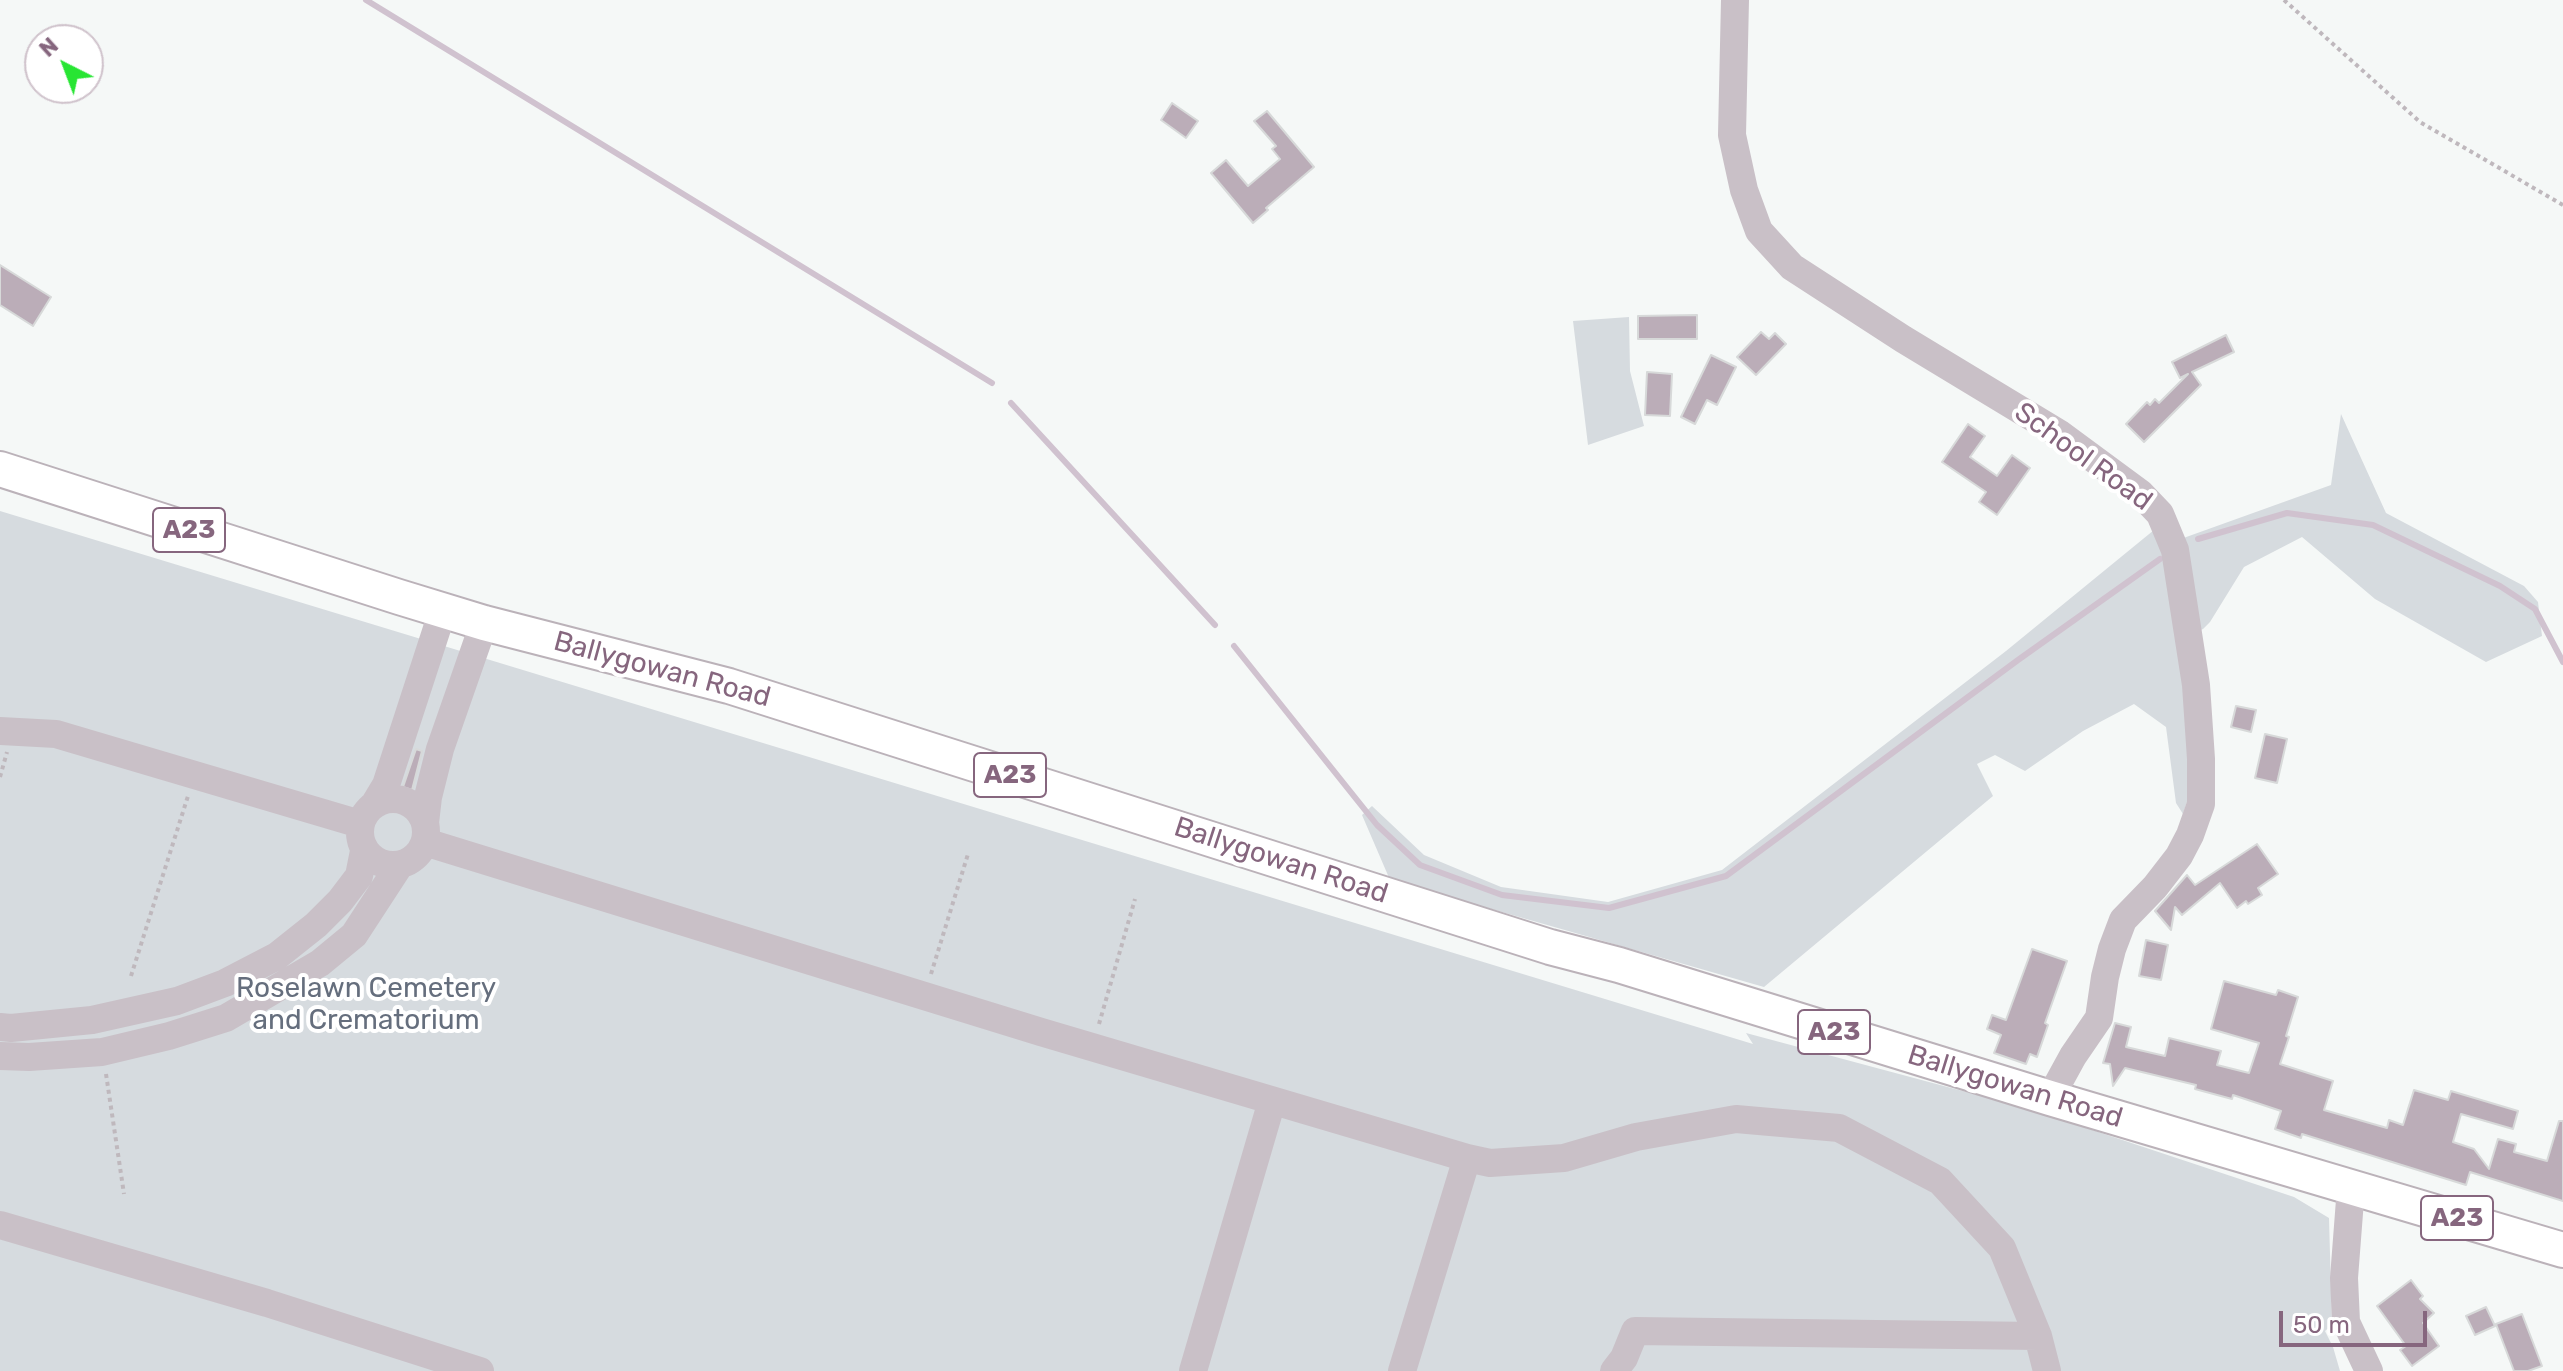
<!DOCTYPE html>
<html>
<head>
<meta charset="utf-8">
<style>
	body { margin:0 }
	#map { position:relative; width:2563px; height:1371px; overflow:hidden; background:#f5f8f7; font-family:Rubik,sans-serif }
	canvas { display:block }
	.north { position:absolute; left:24px; top:24px; width:80px; height:80px; box-sizing:border-box; background:#fff; border:2px solid #cfc2cb; border-radius:50%; rotate:318deg; font-size:22px; font-weight:700; line-height:32px; text-align:center; color:#86667e }
	.north::after { content:''; display:block; margin:auto; width:28px; height:36px; background:#28e533; clip-path:polygon(50% 0,100% 100%,50% 72%,0 100%) }
	.scale { position:absolute; left:2279px; top:1311px; width:148px; height:36px; box-sizing:border-box; border:4px solid #86667e; border-top:0; padding-left:10px; font-size:24px; line-height:28px; white-space:nowrap; color:#86667e; -webkit-text-stroke:6px #fff; paint-order:stroke }
</style>
</head>
<body>
<div id="map">
<canvas width="2563" height="1371"></canvas>
<div class="north">N</div>
<div class="scale">50 m</div>
</div>
<script>
const ctx = document.querySelector('canvas').getContext('2d');
ctx.lineJoin = 'round';
function fill(path, color) { ctx.fillStyle = color; ctx.fill(path, 'evenodd'); }
const shape = rows => new Path2D(rows.map(r => 'M' + r).join(''));
function strokePath(path, color, width, dash) { ctx.strokeStyle = color; ctx.lineWidth = width; ctx.lineCap = dash ? 'butt' : 'round'; ctx.setLineDash(dash || []); ctx.stroke(path); }
function label(font, color, halo, rows, align = 'center') {
  ctx.font = font + ' Rubik,sans-serif'; ctx.lineWidth = 8; ctx.setLineDash([]); ctx.textBaseline = 'middle'; ctx.strokeStyle = halo; ctx.fillStyle = color; for (const [text, x, y, turn = 0] of rows) {
    ctx.save(); ctx.translate(x, y); ctx.rotate((+turn || 0) * Math.PI / 180); ctx.textAlign = isNaN(turn) ? turn : align; if (halo) ctx.strokeText(text, 0, 0); ctx.fillText(text, 0, 0); ctx.restore();
  }
}
fill(shape([
	[1629,317,1630,371,1644,426,1588,445,1573,321],
	[2341,414,2386,513,2524,586,2538,602,2542,636,2486,662,2375,599,2302,537,2244,567,2210,622,2203,629,2181,639,2192,787,2183,814,2176,803,2166,727,2134,704,2083,731,2025,771,1995,755,1977,764,1993,796,1764,987,1390,880,1362,815,1372,806,1424,855,1501,887,1608,902,1722,870,2006,651,2154,530,2164,545,2331,485],
	[0,511,1753,1044,1746,1033,2026,1108,2294,1197,2329,1218,2332,1325,2325,1331,2333,1347,2340,1371,0,1371]
]), '#d6dbdf');
strokePath(shape([
	[366,0,992,383],
	[1011,403,1215,625],
	[2198,539,2287,513,2373,525,2500,586,2535,609,2563,662],
	[1234,646,1377,825,1420,865,1502,895,1609,908,1726,876,2018,660,2160,559]
]), '#d0c2cf', 6);
const building = shape([
	[1172,103,1198,121,1186,138,1161,120,1172,103],
	[1267,111,1314,167,1266,208,1268,210,1253,223,1211,173,1226,160,1248,186,1280,159,1272,149,1276,146,1254,121,1267,111],
	[0,265,51,297,33,326,0,305,0,265],
	[1697,315,1697,339,1638,339,1638,316,1697,315],
	[1761,332,1769,339,1775,333,1786,344,1756,375,1737,357,1761,332],
	[2226,335,2234,352,2192,372,2201,385,2144,442,2126,424,2147,402,2150,405,2155,399,2159,403,2188,374,2180,378,2172,362,2226,335],
	[1711,355,1736,367,1717,405,1707,400,1695,424,1681,417,1711,355],
	[1647,372,1672,374,1670,416,1645,415,1647,372],
	[1968,424,1985,436,1970,457,1997,476,2012,455,2030,468,1997,515,1979,502,1986,492,1942,462,1968,424],
	[2236,706,2256,710,2251,732,2231,727,2236,706],
	[2265,734,2287,739,2277,783,2255,778,2265,734],
	[416,749,422,751,412,790,403,787,416,749],
	[2257,844,2278,874,2258,888,2262,895,2248,904,2246,901,2237,908,2220,883,2182,915,2175,907,2171,930,2155,911,2187,875,2195,885,2257,844],
	[2146,940,2168,945,2161,980,2139,976,2146,940],
	[2032,949,2067,961,2045,1023,2048,1025,2037,1057,2030,1054,2026,1064,1994,1053,2001,1035,1987,1029,1992,1015,2006,1020,2032,949],
	[2224,981,2276,995,2278,990,2298,997,2286,1036,2289,1037,2280,1064,2333,1081,2324,1110,2387,1128,2389,1120,2403,1125,2414,1090,2448,1100,2451,1091,2518,1111,2513,1129,2461,1114,2453,1142,2474,1149,2489,1169,2498,1139,2516,1144,2514,1152,2547,1161,2559,1121,2563,1121,2563,1201,2470,1172,2466,1185,2302,1134,2301,1138,2275,1129,2281,1111,2233,1095,2232,1099,2195,1089,2196,1085,2125,1068,2113,1086,2110,1064,2103,1063,2115,1023,2131,1027,2126,1047,2165,1056,2169,1038,2221,1051,2217,1065,2249,1073,2259,1043,2211,1029,2224,981],
	[2411,1280,2423,1296,2420,1299,2434,1313,2423,1323,2439,1346,2412,1366,2400,1350,2406,1346,2377,1306,2411,1280],
	[2486,1307,2495,1326,2475,1335,2466,1316,2486,1307],
	[2522,1314,2542,1366,2528,1371,2514,1371,2496,1324,2522,1314]
]);
fill(building, '#bbadb8');
strokePath(building, '#d7d9d9', 2);
const major = shape([
	[0,469,399,597,484,623,729,686,1550,947,1619,965,2050,1098,2563,1250]
]);
strokePath(major, '#bbb2b9', 38);
strokePath(shape([
	[2284,0,2420,122,2563,205],
	[0,777,7,752],
	[931,974,968,854],
	[131,976,188,796],
	[1099,1024,1135,899],
	[106,1074,124,1194]
]), '#bfb8bd', 4, [4, 4]);
strokePath(shape([
	[1735,0,1732,135,1744,190,1759,231,1792,267,1903,339,2060,434,2140,493,2160,514,2175,550,2196,685,2201,759,2201,804,2190,835,2179,856,2155,887,2123,920,2112,949,2105,977,2099,1018,2073,1056,2050,1098],
	[0,731,56,734,360,824],
	'360 832a33 33 0 1 1 66 0a33 33 0 1 1-66 0Z',
	[374,805,386,785,443,610],
	[425,823,428,797,440,749,484,623],
	[425,842,1041,1032,1467,1158,1490,1163,1564,1158,1636,1137,1736,1119,1839,1128,1940,1181,2002,1248,2038,1336,2047,1371],
	[0,1027,11,1028,92,1020,177,1001,225,983,277,956,316,925,340,901,359,876,364,851],
	[0,1056,29,1057,102,1052,169,1036,226,1018,320,963,354,935,399,866],
	[2351,1187,2344,1278,2346,1322,2369,1371],
	[0,1225,267,1303,480,1371],
	[1193,1371,1272,1101],
	[1402,1371,1467,1158],
	[1614,1371,1624,1358,1635,1331,2038,1336]
]), '#c9c0c7', 28);
strokePath(major, '#fff', 34);
for (const [x, y, w] of [
	[189,530,72],
	[1010,775,72],
	[1834,1032,72],
	[2457,1218,72]
]) { const box = new Path2D(); box.roundRect(x - w / 2, y - 22, w, 44, 6); ctx.fillStyle = '#fff'; ctx.fill(box); strokePath(box, '#86667e', 2); }
label('bold 26px', '#86667e', null, [
	["A23",189,530],
	["A23",1010,775],
	["A23",1834,1032],
	["A23",2457,1218]
]);
label('28px', '#86667e', '#fff', [
	["School Road",2083,457,36],
	["Ballygowan Road",662,670,15],
	["Ballygowan Road",1281,861,18],
	["Ballygowan Road",2015,1087,17]
]);
label('28px', '#656e7d', '#fff', [
	["Roselawn Cemetery",366,989],
	["and Crematorium",366,1021]
]);
</script>
</body>
</html>
